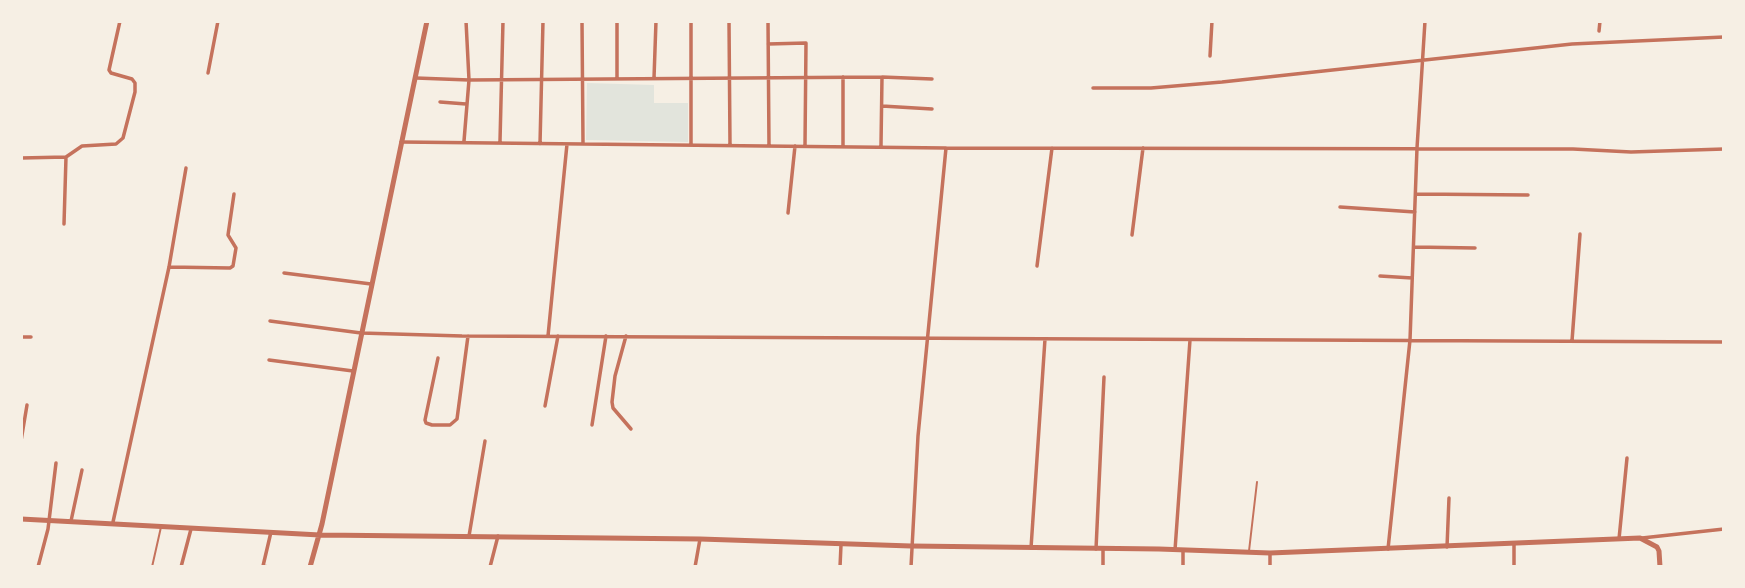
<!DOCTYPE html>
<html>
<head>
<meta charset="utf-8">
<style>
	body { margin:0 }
	#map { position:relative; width:1745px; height:588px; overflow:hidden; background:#f6efe4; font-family:"Archivo Narrow",sans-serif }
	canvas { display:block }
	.frame { position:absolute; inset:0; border:23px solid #f6efe4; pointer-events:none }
</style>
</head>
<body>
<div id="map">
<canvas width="1745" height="588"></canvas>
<div class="frame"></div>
</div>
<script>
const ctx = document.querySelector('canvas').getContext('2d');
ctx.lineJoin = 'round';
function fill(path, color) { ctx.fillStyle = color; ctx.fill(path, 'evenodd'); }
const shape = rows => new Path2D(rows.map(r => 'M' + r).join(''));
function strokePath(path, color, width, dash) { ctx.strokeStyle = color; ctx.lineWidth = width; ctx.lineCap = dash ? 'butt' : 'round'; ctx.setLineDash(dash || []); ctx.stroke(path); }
fill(shape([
	[587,83,654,85,654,103,688,103,688,142,586,140]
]), '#e2e4dc');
strokePath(shape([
	[1249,551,1257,482],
	[152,567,161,527]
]), '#c5725c', 2);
strokePath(shape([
	[582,21,583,143],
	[691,21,691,145],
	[729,21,730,145],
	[768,21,769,146],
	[1599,31,1600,21],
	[768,44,806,43,805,145],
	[1210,56,1212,21],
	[208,73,218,21],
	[416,78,469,80,882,77,932,79],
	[617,78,617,21],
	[654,78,656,21],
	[1093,88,1151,88,1222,82,1572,44,1724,37],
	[440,102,466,104],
	[882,106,932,109],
	[464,141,469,80,466,21],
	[500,141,503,21],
	[401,142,946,148,1573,149,1631,152,1724,149],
	[540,144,543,21],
	[843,145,843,77],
	[881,145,882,77],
	[21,158,66,157,82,146,116,144,123,138,135,92,135,83,132,79,111,73,109,70,120,21],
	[1416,194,1528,195],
	[1340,207,1415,212],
	[788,213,795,146],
	[64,224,66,157],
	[1132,235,1143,148],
	[1414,247,1475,248],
	[1037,266,1052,148],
	[169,267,230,268,233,266,236,248,228,235,234,194],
	[284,273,371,284],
	[1380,276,1412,278],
	[270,321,361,333,462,336,1724,342],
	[548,336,567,144],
	[626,336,615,376,612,402,613,408,631,429],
	[21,337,31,337],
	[1572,341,1580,234],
	[438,358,425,420,426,423,432,425,450,425,457,419,468,336],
	[269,360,353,371],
	[545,406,558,336],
	[592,425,606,336],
	[21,441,27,405],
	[71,521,82,470],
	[113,522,169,267,186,168],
	[469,536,485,441],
	[1642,538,1724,529],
	[1619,539,1627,458],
	[1514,544,1514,567],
	[1447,547,1449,498],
	[1031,548,1045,339],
	[1096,549,1104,377],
	[1388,549,1410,340,1417,148,1425,21],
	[1175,550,1190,340],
	[1183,551,1183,567],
	[1270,553,1270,567],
	[38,567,48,529,56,463],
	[181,567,191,529],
	[268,567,263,566,271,532],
	[490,567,498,536],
	[695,567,700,539],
	[840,567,841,545],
	[911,567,918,436,946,148],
	[1103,567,1103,548]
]), '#c5725c', 3.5);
strokePath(shape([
	[21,519,320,535,700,539,911,546,1159,549,1270,553,1640,538,1657,547,1659,551,1660,567],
	[310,567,322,524,427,21]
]), '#c5725c', 5);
</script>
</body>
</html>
